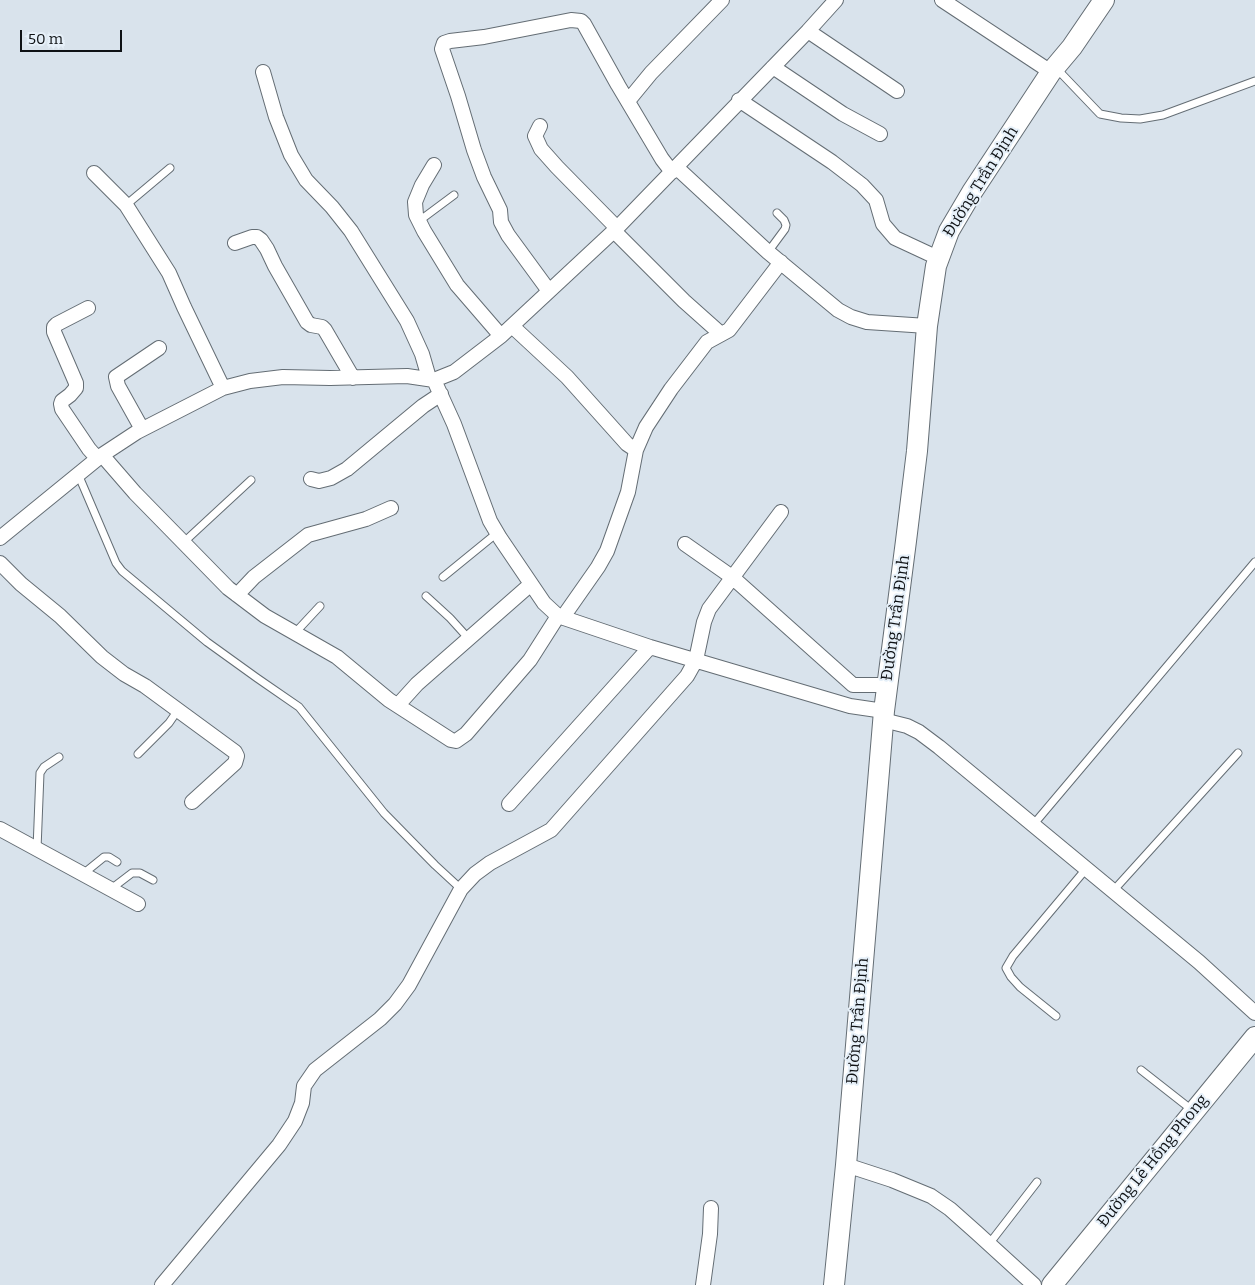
<!DOCTYPE html>
<html>
<head>
<meta charset="utf-8">
<style>
	body { margin:0 }
	#map { position:relative; width:1255px; height:1285px; overflow:hidden; background:#d9e3ec; font-family:Bitter,serif }
	canvas { display:block }
	.scale { position:absolute; left:20px; top:30px; width:102px; height:22px; box-sizing:border-box; border:2px solid #0f1215; border-top:0; padding-left:6px; font-size:15px; line-height:18px; white-space:nowrap; color:#0f1215; -webkit-text-stroke:4px #e6f0f9; paint-order:stroke }
</style>
</head>
<body>
<div id="map">
<canvas width="1255" height="1285"></canvas>
<div class="scale">50 m</div>
</div>
<script>
const ctx = document.querySelector('canvas').getContext('2d');
ctx.lineJoin = 'round';
const shape = rows => new Path2D(rows.map(r => 'M' + r).join(''));
function strokePath(path, color, width, dash) { ctx.strokeStyle = color; ctx.lineWidth = width; ctx.lineCap = dash ? 'butt' : 'round'; ctx.setLineDash(dash || []); ctx.stroke(path); }
function label(font, color, halo, rows, align = 'center') {
  ctx.font = font + ' Bitter,serif'; ctx.lineWidth = 4; ctx.setLineDash([]); ctx.textBaseline = 'middle'; ctx.strokeStyle = halo; ctx.fillStyle = color; for (const [text, x, y, turn = 0] of rows) {
    ctx.save(); ctx.translate(x, y); ctx.rotate((+turn || 0) * Math.PI / 180); ctx.textAlign = isNaN(turn) ? turn : align; if (halo) ctx.strokeText(text, 0, 0); ctx.fillText(text, 0, 0); ctx.restore();
  }
}
const lane = shape([
	[1057,69,1100,114,1121,118,1140,119,1163,115,1255,81],
	[126,205,170,168],
	[419,221,454,195],
	[768,252,785,229,786,225,784,220,777,213],
	[78,474,116,563,122,571,207,642,257,678,299,707,384,813,435,865,461,889],
	[184,542,251,480],
	[443,577,497,533],
	[426,596,450,618,469,639],
	[294,634,320,606],
	[138,754,169,723,178,710],
	[1033,825,1255,562],
	[37,849,40,773,44,767,59,757],
	[83,874,104,857,109,857,117,862],
	[111,889,132,873,140,873,153,880],
	[1113,891,1238,753],
	[1056,1016,1020,987,1011,977,1006,968,1013,956,1086,869],
	[1141,1070,1192,1110],
	[989,1244,1037,1182]
]);
const street = shape([
	[942,0,1051,72],
	[808,31,897,91],
	[773,67,843,114,880,134],
	[263,72,276,117,291,155,306,180,332,207,351,231,407,321,422,354,429,378],
	[739,100,832,162,862,185,876,200,883,224,895,238,938,258],
	[628,101,651,73,722,0],
	[540,126,535,136,541,149,557,167,617,228],
	[434,165,422,185,415,202,416,215,424,231,457,285,501,336],
	[676,167,768,252,838,310,851,317,867,322,927,326],
	[94,173,126,205,169,273,184,307,223,388],
	[614,231,684,301,721,334],
	[235,243,252,237,257,237,261,240,267,249,275,266,307,322,311,325,322,327,325,330,353,378],
	[549,291,508,235,501,222,500,210,484,177,474,150,458,96,442,49,444,43,450,41,484,37,571,20,581,21,584,24,618,85,662,159,672,172],
	[88,308,57,324,54,327,54,332,76,383,76,388,70,395,62,401,61,404,62,409,89,449,97,458],
	[512,326,567,377,627,444,636,450],
	[434,380,454,424,490,521,500,538,544,603,558,616,650,647,850,706,884,711],
	[142,429,118,386,116,377,159,348],
	[102,455,135,493,228,588,265,616,337,657,389,700,451,740,456,741,466,734,530,660,558,616],
	[311,479,319,481,331,478,347,469,423,406,441,394],
	[0,538,102,455,137,432,223,388,250,381,283,377,330,378,407,376,434,380,454,372,501,336,617,228,808,31,836,0],
	[685,544,732,577,853,685,887,685],
	[0,563,21,584,60,616,102,657,124,674,145,686,235,752,237,756,235,763,192,802],
	[237,595,254,577,308,535,366,519,391,508],
	[563,617,598,567,607,551,628,492,636,450,646,427,671,389,707,342,729,330,781,262],
	[398,705,417,684,531,584],
	[883,720,907,726,919,732,939,747,1199,962,1255,1013],
	[509,804,650,647],
	[0,829,138,904],
	[846,1165,892,1180,931,1196,950,1209,977,1233,1034,1285],
	[162,1285,279,1145,295,1121,302,1103,304,1086,315,1070,380,1019,395,1004,409,985,461,889,475,874,490,863,551,830,687,676,696,660,704,622,709,609,781,512],
	[703,1285,710,1234,711,1208]
]);
const secondary = shape([
	[834,1285,846,1165,884,711,906,541,917,451,927,326,936,266,949,231,972,192,1051,72,1072,47,1104,0],
	[1052,1285,1255,1037]
]);
strokePath(lane, '#646d74', 9);
strokePath(street, '#646d74', 16);
strokePath(secondary, '#646d74', 22);
strokePath(lane, '#fff', 7);
strokePath(street, '#fff', 14);
strokePath(secondary, '#fff', 20);
label('16px', '#0f1215', '#e6f0f9', [
	["Đường Trần Định",981,182,-58],
	["Đường Trần Định",896,618,-82],
	["Đường Trần Định",858,1021,-85],
	["Đường Lê Hồng Phong",1153,1161,-51]
]);
</script>
</body>
</html>
